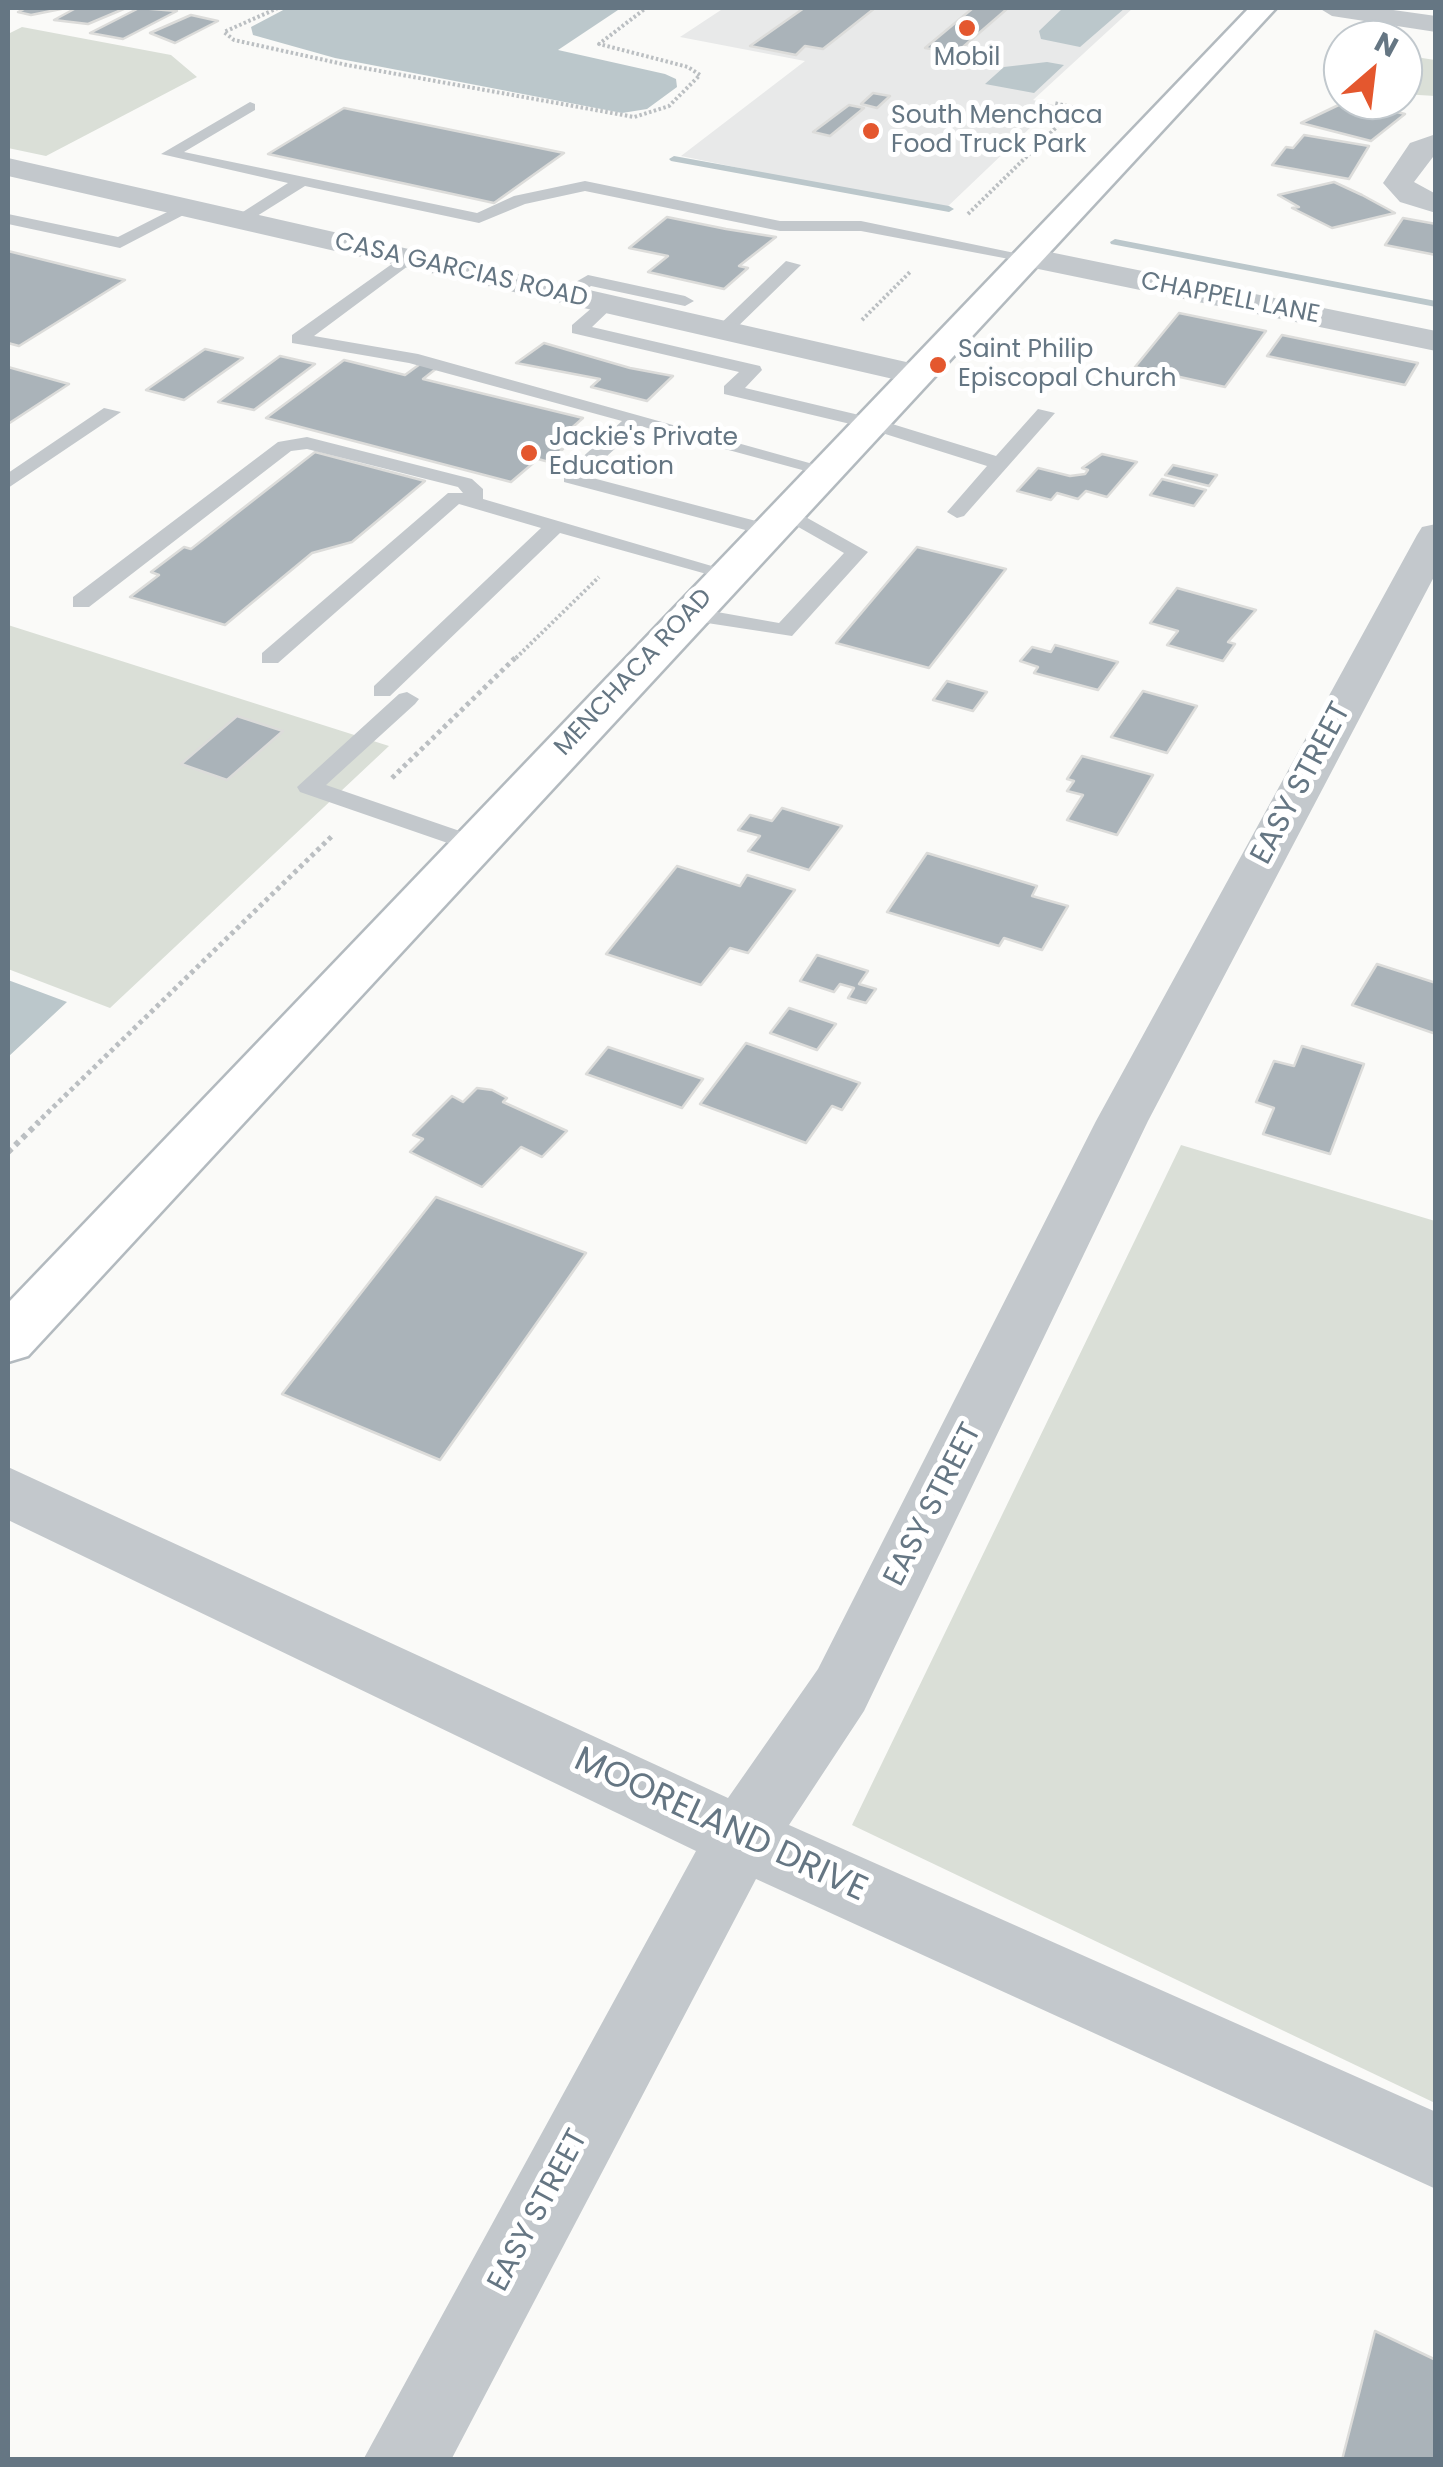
<!DOCTYPE html>
<html>
<head>
<meta charset="utf-8">
<style>
	body { margin:0 }
	#map { position:relative; width:1443px; height:2467px; overflow:hidden; background:#fafaf8; font-family:Poppins,sans-serif }
	canvas { display:block }
	.frame { position:absolute; inset:0; border:10px solid #657683; pointer-events:none }
	.north { position:absolute; left:1323px; top:20px; width:100px; height:100px; box-sizing:border-box; background:#fff; border:2px solid #c1c8cd; border-radius:50%; rotate:28deg; font-size:28px; font-weight:700; line-height:40px; text-align:center; color:#657683 }
	.north::after { content:''; display:block; margin:auto; width:35px; height:45px; background:#e4572e; clip-path:polygon(50% 0,100% 100%,50% 72%,0 100%) }
</style>
</head>
<body>
<div id="map">
<canvas width="1443" height="2467"></canvas>
<div class="frame"></div>
<div class="north">N</div>
</div>
<script>
const ctx = document.querySelector('canvas').getContext('2d');
ctx.lineJoin = 'round';
function fill(path, color) { ctx.fillStyle = color; ctx.fill(path, 'evenodd'); }
const shape = rows => new Path2D(rows.map(r => 'M' + r).join(''));
function strokePath(path, color, width, dash) { ctx.strokeStyle = color; ctx.lineWidth = width; ctx.lineCap = dash ? 'butt' : 'round'; ctx.setLineDash(dash || []); ctx.stroke(path); }
function label(font, color, halo, rows, align = 'center') {
  ctx.font = font + ' Poppins,sans-serif'; ctx.lineWidth = 10; ctx.setLineDash([]); ctx.textBaseline = 'middle'; ctx.strokeStyle = halo; ctx.fillStyle = color; for (const [text, x, y, turn = 0] of rows) {
    ctx.save(); ctx.translate(x, y); ctx.rotate((+turn || 0) * Math.PI / 180); ctx.textAlign = isNaN(turn) ? turn : align; if (halo) ctx.strokeText(text, 0, 0); ctx.fillText(text, 0, 0); ctx.restore();
  }
}
fill(shape([
	[724,8,1133,8,1033,100,1054,105,944,210,681,156,805,61,680,37]
]), '#e8e9e9');
fill(shape([
	[22,27,171,55,197,77,46,156,8,148,8,34],
	[1403,55,1435,60,1435,96,1403,94],
	[8,625,389,746,110,1008,8,969],
	[1181,1145,1435,1221,1435,2103,852,1825]
]), '#dadfd7');
fill(shape([
	[287,8,621,8,558,50,665,74,676,79,677,87,647,109,622,113,335,58,253,35,251,27],
	[1063,8,1125,8,1080,47,1041,39,1039,31],
	[1047,62,1064,65,1034,93,985,84,1004,67],
	[8,980,67,1002,8,1057]
]), '#bbc7cb');
fill(shape([
	[674,156,949,206,954,209,949,212,671,161,669,159,674,156],
	[1115,239,1436,301,1436,307,1111,244,1110,242,1115,239]
]), '#bbc7cb');
const building = shape([
	[17,8,66,8,31,15,18,12,24,9,17,8],
	[76,8,126,8,88,24,54,20,76,8],
	[139,8,177,11,123,39,90,33,139,8],
	[804,8,875,8,823,49,805,46,796,55,750,46,804,8],
	[973,8,1008,8,956,53,925,48,973,8],
	[191,15,218,21,175,43,150,33,191,15],
	[873,93,890,96,877,108,861,104,873,93],
	[1349,100,1405,114,1371,141,1301,123,1349,100],
	[849,105,864,108,830,136,813,132,849,105],
	[344,108,564,153,494,203,268,154,344,108],
	[1304,135,1369,146,1349,179,1272,165,1286,147,1293,148,1304,135],
	[1334,182,1362,195,1395,213,1332,228,1292,208,1299,207,1278,195,1334,182],
	[667,217,726,229,776,237,739,266,748,268,724,289,648,272,668,256,629,248,667,217],
	[1403,218,1436,224,1436,255,1385,245,1403,218],
	[8,251,125,280,19,346,8,343,8,251],
	[1179,313,1266,331,1225,387,1135,367,1179,313],
	[1282,335,1418,363,1405,385,1267,356,1282,335],
	[544,343,630,368,673,376,647,401,591,387,600,379,516,363,544,343],
	[205,349,243,358,184,400,146,390,205,349],
	[280,356,315,364,254,410,218,402,280,356],
	[344,360,405,375,420,364,437,368,423,379,583,418,551,446,563,449,549,462,538,459,511,482,266,418,344,360],
	[8,367,69,384,8,424,8,367],
	[315,452,425,481,352,542,312,553,225,625,130,597,159,575,151,572,184,547,191,549,315,452],
	[1102,454,1137,462,1107,497,1086,491,1078,499,1057,493,1051,500,1017,491,1038,468,1070,476,1085,474,1088,470,1082,468,1102,454],
	[1173,465,1217,475,1209,486,1165,475,1173,465],
	[1162,479,1206,490,1194,506,1150,495,1162,479],
	[917,547,1006,569,929,668,836,643,917,547],
	[1177,588,1256,610,1228,642,1235,644,1223,661,1167,645,1178,631,1150,623,1177,588],
	[1055,645,1118,662,1098,690,1034,673,1038,667,1020,661,1032,647,1051,652,1055,645],
	[947,681,987,692,973,711,933,700,947,681],
	[1143,691,1197,706,1167,753,1111,737,1143,691],
	[237,716,283,731,227,780,181,764,237,716],
	[1082,756,1153,775,1117,835,1067,820,1083,795,1067,791,1074,781,1067,779,1082,756],
	[782,808,842,826,809,870,748,851,760,836,738,830,750,815,772,821,782,808],
	[927,853,1037,886,1032,896,1068,906,1042,950,1004,938,999,946,887,912,927,853],
	[677,866,740,886,747,875,795,890,748,953,730,948,701,985,606,954,677,866],
	[817,955,868,971,859,984,876,989,866,1003,848,998,854,988,840,984,834,992,800,981,817,955],
	[1377,964,1436,983,1436,1034,1352,1005,1377,964],
	[789,1008,836,1024,817,1050,770,1033,789,1008],
	[746,1043,860,1083,842,1110,832,1106,806,1143,700,1104,746,1043],
	[1302,1046,1364,1064,1330,1154,1263,1134,1274,1108,1256,1102,1274,1061,1294,1066,1302,1046],
	[608,1047,703,1079,682,1108,586,1074,608,1047],
	[477,1088,492,1090,507,1098,503,1102,567,1131,542,1157,521,1147,482,1187,410,1152,423,1139,413,1135,452,1096,463,1102,477,1088],
	[436,1197,586,1253,440,1460,282,1394,436,1197],
	[1375,2331,1436,2360,1436,2460,1342,2460,1375,2331]
]);
fill(building, '#aab3b9');
strokePath(building, '#dcdcda', 2.5);
const secondary = shape([
	[1249,8,1276,8,28,1356,8,1362,8,1303,1249,8]
]);
strokePath(secondary, '#b3babf', 5);
strokePath(shape([
	[278,8,224,32,234,40,347,65,634,117,669,106,700,75,688,67,599,44,646,8],
	[968,214,1076,108,1054,103],
	[862,320,910,272],
	[516,658,599,577]
]), '#bbbfc2', 4, [2.5, 2.5]);
strokePath(shape([
	[392,778,518,655],
	[36,1124,333,835]
]), '#bbbfc2', 5, [4, 4]);
strokePath(shape([
	[8,1152,39,1122]
]), '#bbbfc2', 6, [5, 5]);
fill(shape([
	[250,102,255,104,255,110,184,152,477,213,514,196,585,181,780,221,861,221,1034,257,1025,262,861,231,780,231,585,191,525,204,479,223,305,186,241,226,235,225,235,217,288,183,161,154,250,102],
	[181,205,195,209,120,248,8,224,8,214,118,237,181,205],
	[406,254,415,259,412,263,314,336,418,354,838,471,828,477,640,426,585,476,775,526,775,534,768,536,564,482,564,474,622,421,409,363,292,343,292,335,406,254],
	[786,261,801,265,729,335,717,335,717,327,786,261],
	[588,275,685,296,694,301,685,306,591,286,572,299,560,299,560,291,588,275],
	[601,300,616,304,592,327,760,366,762,370,745,388,876,419,996,456,1038,409,1055,413,964,516,957,518,947,512,987,466,863,427,724,394,724,386,739,372,572,333,572,325,601,300],
	[104,408,121,412,8,488,8,473,104,408],
	[307,437,472,479,483,489,483,499,739,574,728,580,560,533,390,696,374,696,374,686,541,528,459,504,278,663,262,663,262,653,448,493,463,493,458,487,307,449,291,451,89,607,73,607,73,597,278,442,307,437],
	[786,506,868,552,792,636,681,619,678,614,689,607,779,623,844,553,779,516,776,512,786,506],
	[407,692,419,699,415,704,326,785,483,839,486,844,483,849,465,849,300,792,297,787,399,694,407,692]
]), '#c3c8cc');
fill(shape([
	[1319,8,1379,8,1436,16,1436,32,1332,16,1319,8],
	[1436,134,1436,153,1414,182,1436,194,1436,213,1400,202,1383,183,1410,143,1436,134],
	[8,158,915,364,927,367,932,374,927,381,915,384,8,176,8,158],
	[1025,247,1436,331,1436,351,1014,264,1009,257,1025,247],
	[1436,524,1436,573,1148,1121,864,1711,789,1825,1436,2112,1436,2189,756,1879,451,2460,363,2460,696,1851,8,1520,8,1467,728,1798,818,1669,1096,1121,1417,535,1422,527,1436,524]
]), '#c3c8cc');
fill(secondary, '#fff');
for (const [x, y, r, color] of [
	[967,28,10,"#e4572e"],
	[871,131,10,"#e4572e"],
	[938,365,10,"#e4572e"],
	[529,453,10,"#e4572e"]
]) { const dot = new Path2D(); dot.arc(x, y, r, 0, 2 * Math.PI); ctx.fillStyle = color; ctx.fill(dot); strokePath(dot, '#fff', 4); }
label('25px', '#657683', '#fff', [
	["Mobil",967,59,"center"],
	["South Menchaca",891,117],
	["Food Truck Park",891,146],
	["Saint Philip",958,351],
	["Episcopal Church",958,380],
	["Jackie's Private",549,439],
	["Education",549,468]
], 'left');
label('25px', '#657683', '#fff', [
	["CASA GARCIAS ROAD",461,271,13],
	["CHAPPELL LANE",1230,299,11],
	["MENCHACA ROAD",634,673,-47]
]);
label('30px', '#657683', '#fff', [
	["EASY STREET",1302,784,-62],
	["EASY STREET",934,1505,-63],
	["EASY STREET",539,2211,-62]
]);
label('35px', '#657683', '#fff', [
	["MOORELAND DRIVE",720,1826,25]
]);
</script>
</body>
</html>
